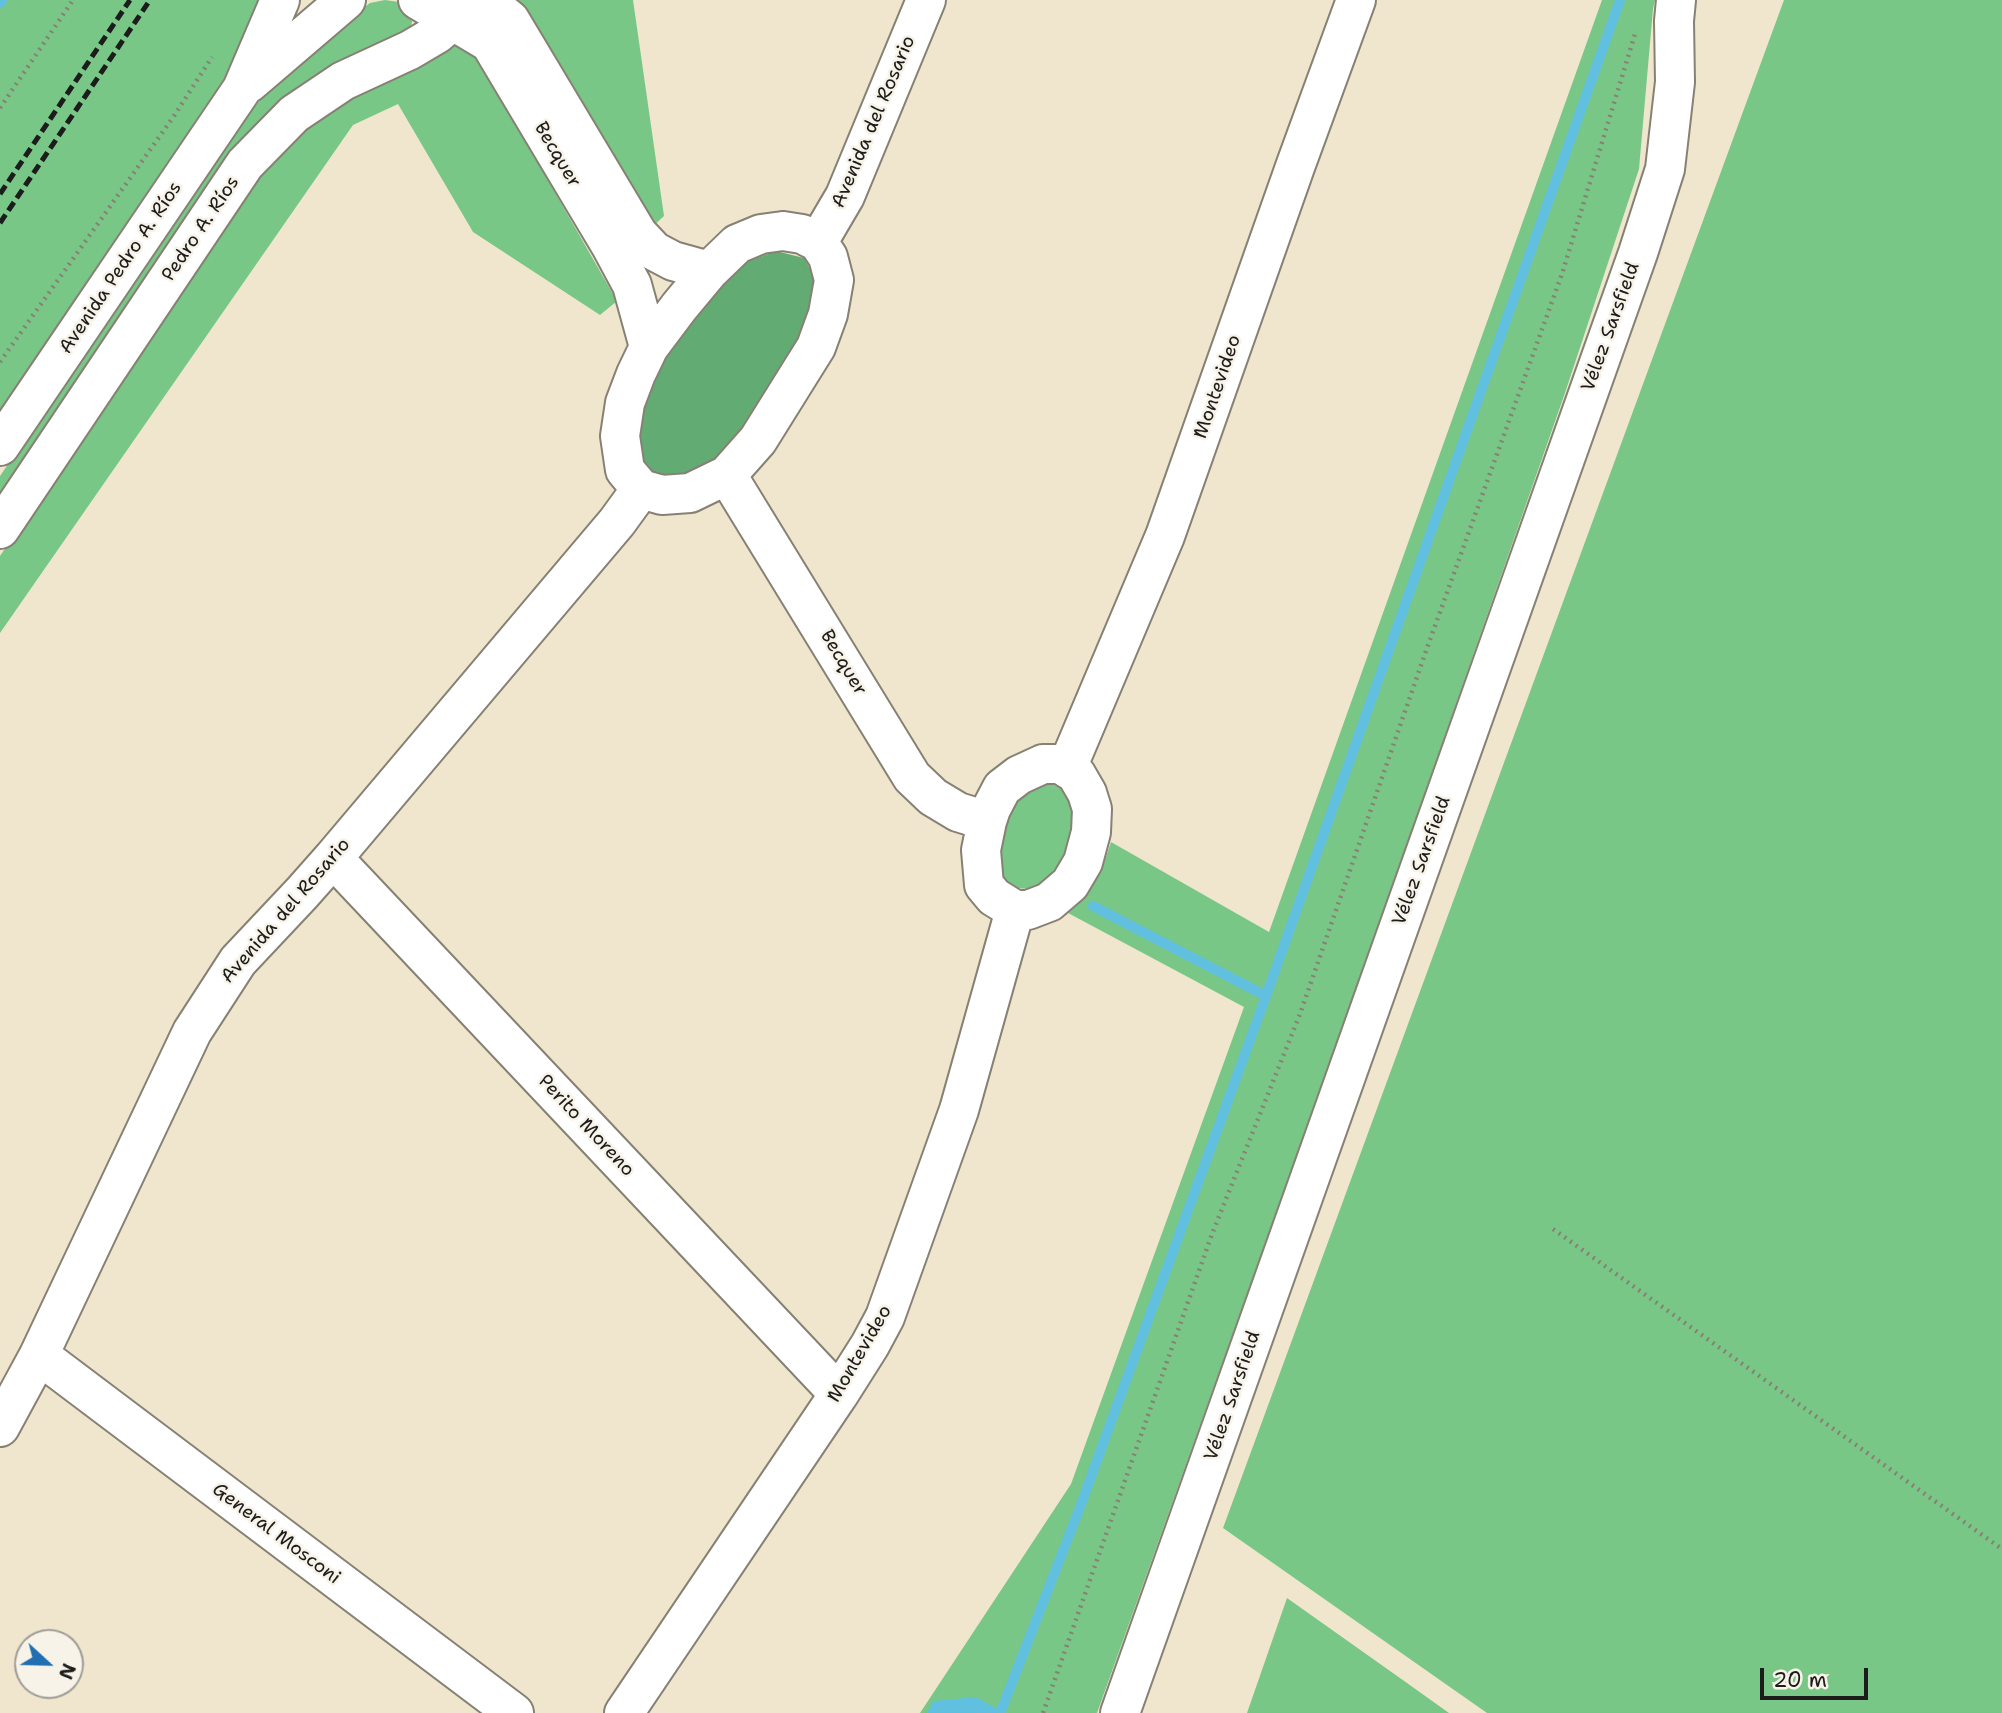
<!DOCTYPE html>
<html>
<head>
<meta charset="utf-8">
<style>
	body { margin:0 }
	#map { position:relative; width:2002px; height:1713px; overflow:hidden; background:#f0e6cd; font-family:"Shantell Sans",sans-serif }
	canvas { display:block }
	.north { position:absolute; left:14px; top:1629px; width:70px; height:70px; box-sizing:border-box; background:#f7f3e8; border:2px solid #9f9d96; border-radius:50%; rotate:112deg; font-size:19px; font-weight:700; line-height:28px; text-align:center; color:#1c1c1c }
	.north::after { content:''; display:block; margin:auto; width:24px; height:32px; background:#1f6fb2; clip-path:polygon(50% 0,100% 100%,50% 72%,0 100%) }
	.scale { position:absolute; left:1760px; top:1668px; width:108px; height:32px; box-sizing:border-box; border:4px solid #1c1c1c; border-top:0; padding-left:9px; font-size:21px; line-height:24px; white-space:nowrap; color:#1c1c1c; -webkit-text-stroke:5px #f7f3e8; paint-order:stroke }
</style>
</head>
<body>
<div id="map">
<canvas width="2002" height="1713"></canvas>
<div class="north">N</div>
<div class="scale">20 m</div>
</div>
<script>
const ctx = document.querySelector('canvas').getContext('2d');
ctx.lineJoin = 'round';
function fill(path, color) { ctx.fillStyle = color; ctx.fill(path, 'evenodd'); }
const shape = rows => new Path2D(rows.map(r => 'M' + r).join(''));
function strokePath(path, color, width, dash) { ctx.strokeStyle = color; ctx.lineWidth = width; ctx.lineCap = dash ? 'butt' : 'round'; ctx.setLineDash(dash || []); ctx.stroke(path); }
function label(font, color, halo, rows, align = 'center') {
  ctx.font = font + ' "Shantell Sans",sans-serif'; ctx.lineWidth = 5; ctx.setLineDash([]); ctx.textBaseline = 'middle'; ctx.strokeStyle = halo; ctx.fillStyle = color; for (const [text, x, y, turn = 0] of rows) {
    ctx.save(); ctx.translate(x, y); ctx.rotate((+turn || 0) * Math.PI / 180); ctx.textAlign = isNaN(turn) ? turn : align; if (halo) ctx.strokeText(text, 0, 0); ctx.fillText(text, 0, 0); ctx.restore();
  }
}
fill(shape([
	[0,0,280,0,0,446],
	[385,0,399,2,409,11,412,22,410,32,339,69,0,511,0,476,237,127,274,84,310,50,370,3],
	[511,0,633,0,664,216,650,229],
	[1602,0,1655,0,1653,9,1639,169,1565,393,1352,1001,1097,1713,920,1713,1071,1484,1244,1007,1068,913,1085,897,1101,872,1111,842,1269,932],
	[1784,0,2002,0,2002,1713,1487,1713,1223,1528],
	[454,44,469,50,481,63,617,301,600,315,473,232,398,104,353,125,0,633,0,556,252,182,281,147,350,96],
	[1040,784,1052,784,1065,791,1073,805,1076,817,1070,855,1045,884,1030,889,1016,888,1005,880,998,871,1002,819,1024,792],
	[1287,1598,1407,1683,1449,1713,1247,1713]
]), '#79c787');
fill(shape([
	[776,251,804,258,815,277,815,303,809,325,761,409,705,470,683,481,647,476,633,435,653,369,718,288,747,262]
]), '#62ac74');
fill(shape([
	[976,1697,1001,1711,1001,1713,927,1713,933,1701]
]), '#61c0df');
strokePath(shape([
	[0,3,2,0],
	[1093,906,1266,996],
	[1001,1711,1080,1507,1266,996,1620,0]
]), '#61c0df', 10);
const minor = shape([
	[418,0,490,43,611,246,632,285,649,347],
	[485,0,510,20,638,234,654,251,673,261,709,271],
	[783,231,802,234,818,242,828,257,834,280,828,314,816,347,758,440,727,475,690,493,662,495,641,489,625,470,620,436,625,403,636,374,649,347,679,307,709,271,737,244,761,234,783,231],
	[818,242,845,196,926,0],
	[727,475,912,777,933,797,958,812,987,821],
	[0,529,245,164,294,114,343,81,410,50,437,34,453,20,470,0],
	[1043,764,1060,764,1076,774,1087,793,1092,809,1091,832,1083,862,1070,884,1049,902,1028,910,1015,910,994,897,984,885,981,850,987,821,991,809,1002,788,1019,775,1043,764],
	[1067,768,1165,536,1295,167,1356,0],
	[333,858,839,1394],
	[39,1355,514,1713],
	[0,1427,39,1355,192,1032,238,961,302,893,333,858,617,522,641,489],
	[624,1713,839,1394,870,1345,885,1317,959,1110,1015,910],
	[1120,1713,1638,253,1665,169,1675,82,1674,21,1676,0]
]);
const major = shape([
	[249,83,346,0],
	[0,446,242,89,280,0]
]);
strokePath(minor, '#868174', 42);
strokePath(major, '#868174', 42);
strokePath(shape([
	[0,108,73,0],
	[0,362,174,116,212,57],
	[1553,1229,2002,1549],
	[1043,1713,1212,1234,1300,1014,1427,648,1562,274,1635,34]
]), '#868174', 4.5, [2, 5]);
strokePath(minor, '#fff', 38);
strokePath(major, '#fff', 38);
strokePath(shape([
	[0,194,130,0],
	[0,223,150,0]
]), '#1c1c1c', 5, [10, 5]);
label('19px', '#1c1c1c', '#f7f3e8', [
	["Avenida del Rosario",874,122,-67],
	["Becquer",557,155,59],
	["Pedro A. Ríos",201,229,-56],
	["Avenida Pedro A. Ríos",121,268,-56],
	["Vélez Sarsfield",1611,327,-70],
	["Montevideo",1218,387,-71],
	["Becquer",843,663,59],
	["Vélez Sarsfield",1422,861,-70],
	["Avenida del Rosario",286,911,-49],
	["Perito Moreno",586,1126,47],
	["Montevideo",860,1354,-60],
	["Vélez Sarsfield",1233,1396,-71],
	["General Mosconi",276,1534,37]
]);
</script>
</body>
</html>
